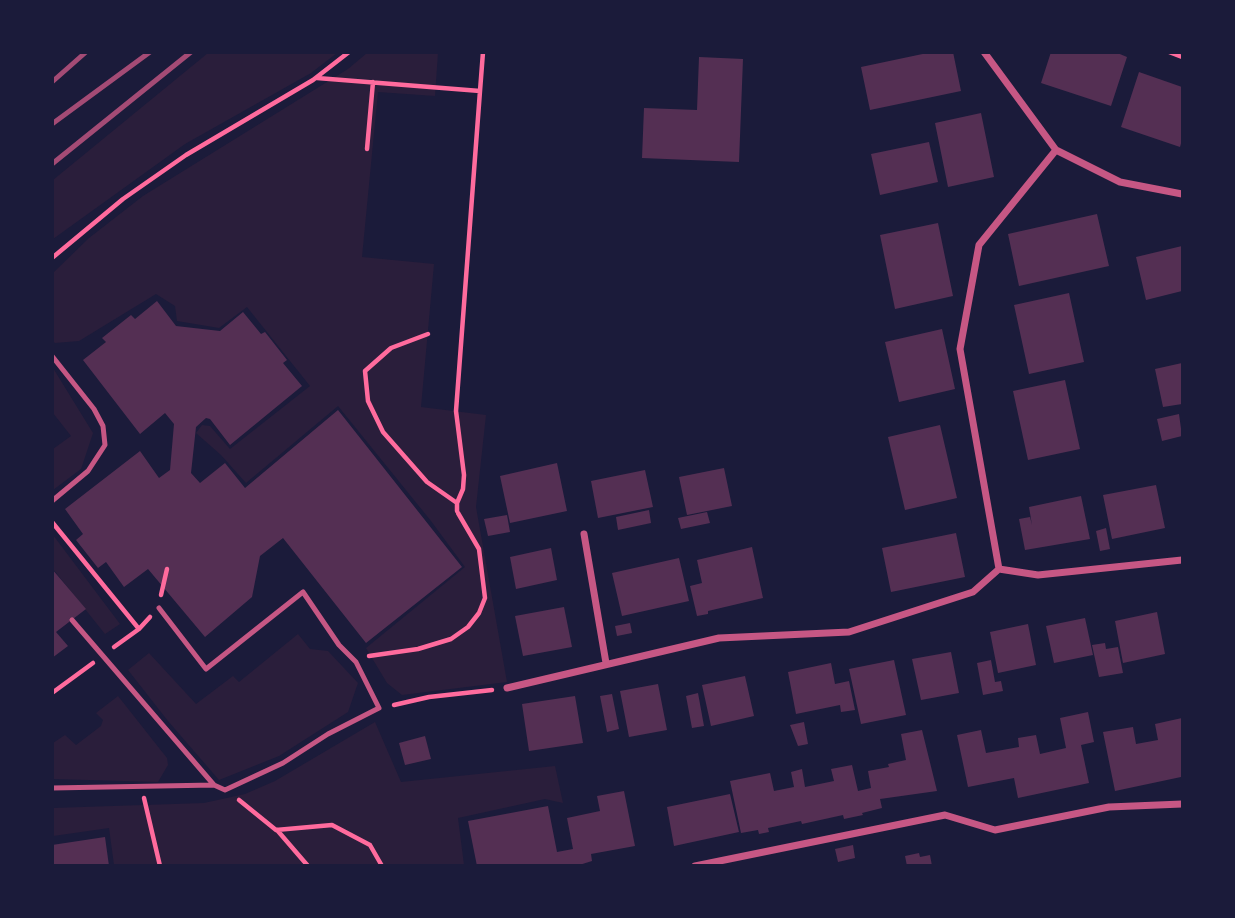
<!DOCTYPE html>
<html>
<head>
<meta charset="utf-8">
<style>
	body { margin:0 }
	#map { position:relative; width:1235px; height:918px; overflow:hidden; background:#1b1b3a; font-family:"Roboto Condensed",sans-serif }
	canvas { display:block }
	.frame { position:absolute; inset:0; border:54px solid #1b1b3a; pointer-events:none }
</style>
</head>
<body>
<div id="map">
<canvas width="1235" height="918"></canvas>
<div class="frame"></div>
</div>
<script>
const ctx = document.querySelector('canvas').getContext('2d');
ctx.lineJoin = 'round';
function fill(path, color) { ctx.fillStyle = color; ctx.fill(path, 'evenodd'); }
const shape = rows => new Path2D(rows.map(r => 'M' + r).join(''));
function strokePath(path, color, width, dash) { ctx.strokeStyle = color; ctx.lineWidth = width; ctx.lineCap = dash ? 'butt' : 'round'; ctx.setLineDash(dash || []); ctx.stroke(path); }
fill(shape([
	[208,53,337,53,311,73,185,144,53,239,53,180],
	[367,53,438,53,435,96,378,92,362,257,434,264,421,407,486,415,476,507,507,682,402,695,387,683,366,648,465,567,431,521,338,406,246,483,221,455,196,433,202,425,210,426,230,449,310,386,247,307,219,328,177,321,175,306,156,294,79,341,55,343,53,341,53,273,89,238,143,196,348,69],
	[53,368,93,433,81,469,53,490,53,449,71,436,53,413],
	[53,535,120,624,105,634,53,569],
	[298,634,310,649,328,651,358,683,348,712,279,756,219,780,168,721,128,670,149,653,196,704,233,676,239,682],
	[118,696,167,758,168,765,158,782,53,779,53,743,65,735,76,745,101,726,103,720,96,713],
	[375,722,401,782,555,766,563,803,545,799,458,818,464,865,114,865,109,828,53,836,53,808,204,803,245,794,275,781]
]), '#2a1e3b');
fill(shape([
	[932,52,953,52,961,91,870,110,861,67],
	[1051,52,1115,52,1127,57,1111,106,1041,83],
	[699,57,743,59,739,162,642,158,644,108,697,110],
	[1139,72,1182,87,1182,140,1180,147,1121,127],
	[981,113,994,177,948,187,935,123],
	[929,142,938,182,880,195,871,154],
	[1097,214,1109,266,1019,286,1008,234],
	[938,223,953,296,895,309,880,235],
	[1182,246,1182,291,1146,300,1136,257],
	[1069,293,1084,362,1029,374,1014,305],
	[157,301,176,326,220,331,243,312,261,334,265,332,287,360,283,363,302,386,230,445,210,419,206,418,196,427,191,473,200,483,225,463,245,488,338,410,462,567,366,643,283,538,260,556,252,597,205,637,148,569,124,587,106,562,98,568,76,540,83,534,65,509,140,451,159,478,170,470,174,424,165,413,140,434,83,360,106,342,102,338,131,315,135,319],
	[942,329,955,389,899,402,885,342],
	[1182,363,1182,404,1163,407,1155,369],
	[1065,380,1080,449,1028,460,1013,391],
	[1179,414,1182,436,1162,441,1157,419],
	[940,425,957,498,905,510,888,437],
	[557,463,567,511,510,523,500,476],
	[724,468,732,506,687,515,679,477],
	[645,470,653,507,598,518,591,481],
	[1156,485,1165,528,1112,539,1103,495],
	[1081,496,1090,539,1025,550,1019,519,1030,517,1032,525,1029,507],
	[649,510,651,523,618,530,616,517],
	[707,512,710,523,681,529,678,518],
	[507,515,510,532,488,536,484,519],
	[1106,528,1110,549,1100,551,1096,531],
	[956,533,965,577,891,592,882,548],
	[752,547,763,598,708,611,708,614,697,616,690,586,702,583,697,560],
	[551,548,557,580,516,589,510,557],
	[679,558,689,601,622,616,612,573],
	[52,569,86,609,56,632,68,646,52,658],
	[564,607,572,647,523,656,515,616],
	[1157,612,1165,654,1123,663,1115,621],
	[1085,618,1093,655,1054,663,1046,626],
	[630,623,632,633,617,636,615,626],
	[1028,624,1036,665,998,673,990,632],
	[1105,643,1106,649,1118,647,1123,673,1099,677,1092,645],
	[951,652,959,693,921,700,912,659],
	[894,660,906,715,861,724,849,669],
	[991,660,995,682,1001,681,1003,691,983,695,977,663],
	[831,663,835,684,849,681,855,710,841,712,840,705,796,714,788,672],
	[745,676,754,716,711,726,702,685],
	[658,684,667,730,629,737,620,691],
	[698,693,704,726,692,728,686,696],
	[612,694,619,729,607,732,600,696],
	[575,696,583,743,529,751,522,704],
	[1088,712,1094,742,1081,745,1089,783,1018,798,1014,778,968,787,957,735,981,730,986,753,1019,747,1018,738,1036,735,1040,754,1066,748,1060,718],
	[1182,718,1181,777,1115,791,1103,732,1133,727,1136,744,1158,740,1155,724],
	[804,722,808,744,798,746,790,725],
	[922,730,937,791,880,799,882,808,862,813,863,815,844,819,843,815,802,824,801,821,768,828,769,832,759,834,758,830,741,833,730,781,770,773,774,791,794,787,791,772,802,769,805,787,834,781,831,769,852,765,858,791,871,788,868,771,889,767,888,764,906,760,901,734],
	[425,736,431,759,405,765,399,743],
	[624,791,635,846,591,854,592,861,576,866,477,866,468,821,548,806,557,852,573,849,567,818,600,811,597,796],
	[730,794,739,832,674,846,667,807],
	[105,837,109,866,52,866,52,845],
	[853,845,855,858,838,862,835,849],
	[919,853,920,857,930,855,932,866,907,866,905,856]
]), '#542f53');
strokePath(shape([
	[1169,52,1182,57],
	[317,78,480,91,483,52],
	[367,149,373,82],
	[52,258,123,199,186,155,313,80,349,52],
	[428,334,391,348,365,371,368,401,383,432,427,482,457,503,457,511],
	[457,503,463,489,464,475,456,411,480,91],
	[52,522,139,629],
	[161,595,167,569],
	[114,647,139,629,150,617],
	[369,656,418,649,451,639,468,627,479,613,485,598,479,549,458,513],
	[52,693,93,663],
	[394,705,429,697,492,690],
	[144,798,160,866],
	[239,800,276,830,332,825,370,845,382,866],
	[277,830,308,866]
]), '#ff6b9d', 4.5);
strokePath(shape([
	[52,356,94,409,103,426,105,445,88,471,52,501],
	[72,620,214,785],
	[52,788,214,785,225,790,283,763,328,734,379,708,356,662,339,645,303,592,206,669,159,608]
]), '#c65784', 5);
strokePath(shape([
	[984,52,1056,150,1120,182,1182,194],
	[584,534,606,663],
	[999,569,960,349,979,245,1056,150],
	[999,569,1038,575,1182,560],
	[507,688,719,638,849,632,973,592,999,569],
	[695,866,945,815,995,830,1109,807,1182,804]
]), '#c65784', 7);
strokePath(shape([
	[52,82,86,52],
	[52,124,150,52],
	[52,164,191,52]
]), '#a44b75', 5);
</script>
</body>
</html>
